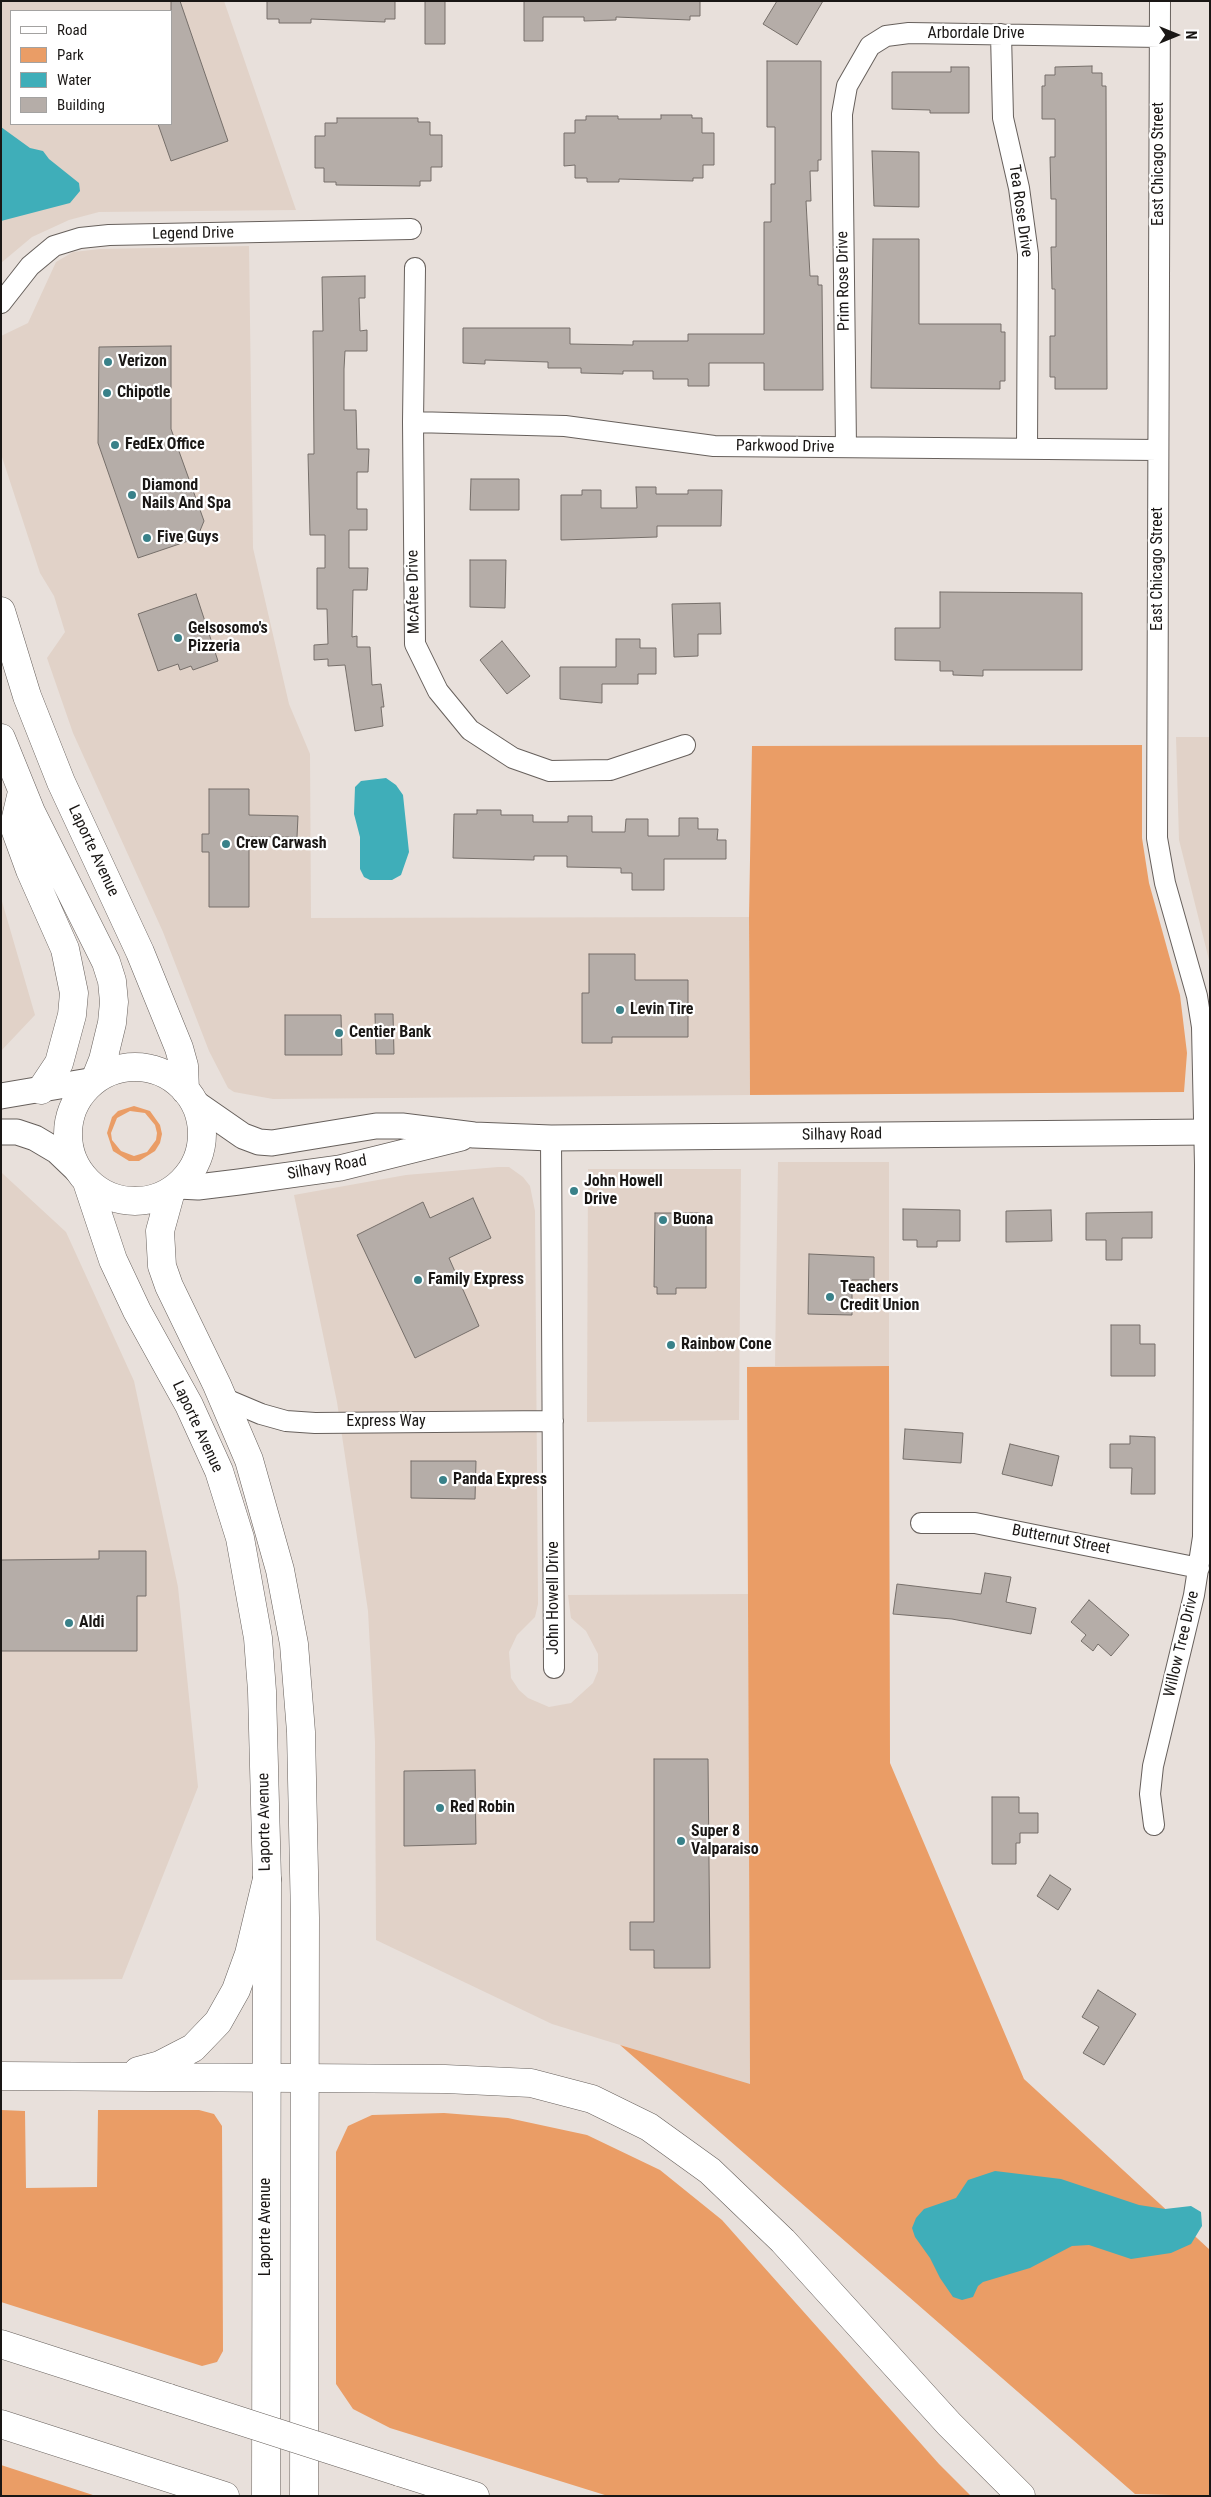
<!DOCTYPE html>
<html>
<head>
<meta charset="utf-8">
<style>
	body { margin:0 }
	#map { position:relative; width:1211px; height:2497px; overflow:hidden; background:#e8e0db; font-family:"Roboto Condensed",sans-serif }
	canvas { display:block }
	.frame { position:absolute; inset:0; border:2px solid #1a1715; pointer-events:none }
	.legend { position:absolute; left:10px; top:10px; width:162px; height:115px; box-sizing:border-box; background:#fff; border:1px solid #a3a2a1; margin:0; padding:6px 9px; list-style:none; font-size:15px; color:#1a1715 }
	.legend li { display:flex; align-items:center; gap:10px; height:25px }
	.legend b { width:25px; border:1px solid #a3a2a1 }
	.north { position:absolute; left:1151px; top:10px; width:50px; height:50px; -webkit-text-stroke:4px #fff; paint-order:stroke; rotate:90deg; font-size:14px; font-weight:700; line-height:20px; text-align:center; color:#1a1715 }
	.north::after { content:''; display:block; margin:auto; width:18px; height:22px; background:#1a1715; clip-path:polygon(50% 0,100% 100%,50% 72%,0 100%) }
</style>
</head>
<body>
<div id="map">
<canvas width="1211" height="2497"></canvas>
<div class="frame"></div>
<ul class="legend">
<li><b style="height:6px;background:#fff"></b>Road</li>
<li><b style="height:14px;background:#ea9d66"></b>Park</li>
<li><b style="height:14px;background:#3faeb9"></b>Water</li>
<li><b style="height:14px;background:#b5ada8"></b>Building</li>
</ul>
<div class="north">N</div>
</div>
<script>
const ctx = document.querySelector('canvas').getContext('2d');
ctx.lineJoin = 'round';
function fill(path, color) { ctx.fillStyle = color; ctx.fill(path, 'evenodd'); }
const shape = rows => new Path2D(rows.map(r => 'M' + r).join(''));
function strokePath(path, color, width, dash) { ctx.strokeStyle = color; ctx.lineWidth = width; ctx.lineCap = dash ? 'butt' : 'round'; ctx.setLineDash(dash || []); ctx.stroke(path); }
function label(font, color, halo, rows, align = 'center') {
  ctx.font = font + ' "Roboto Condensed",sans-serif'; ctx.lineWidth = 4.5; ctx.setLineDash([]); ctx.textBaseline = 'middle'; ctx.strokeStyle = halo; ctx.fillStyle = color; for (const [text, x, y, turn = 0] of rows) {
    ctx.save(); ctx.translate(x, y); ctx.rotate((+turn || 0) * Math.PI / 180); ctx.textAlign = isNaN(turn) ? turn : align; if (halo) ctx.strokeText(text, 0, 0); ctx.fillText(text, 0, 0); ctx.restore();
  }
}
fill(shape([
	[1,1,224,1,296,210,99,212,69,220,32,237,1,263],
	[11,11,171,11,171,124,11,124],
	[249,246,253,548,289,704,310,754,311,918,749,917,750,1095,273,1099,234,1092,228,1088,209,1051,163,932,73,733,47,658,65,632,54,596,40,573,1,454,1,336,28,323,56,262,73,252,100,249],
	[1176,737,1210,737,1210,964,1179,840],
	[1,898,35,1015,1,1051],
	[778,1162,889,1162,889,1366,775,1366],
	[1,1165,2,1173,66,1232,134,1381,178,1587,198,1787,122,1979,1,1980],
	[498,1167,509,1167,523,1177,530,1186,535,1211,538,1604,535,1617,517,1635,509,1652,511,1678,519,1690,528,1698,549,1707,571,1703,593,1683,598,1671,598,1654,586,1631,571,1618,568,1595,748,1594,750,2085,552,2024,376,1940,375,1742,368,1611,337,1402,294,1195,406,1175],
	[588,1169,741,1169,739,1420,587,1422]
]), '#e1d2c8');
fill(shape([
	[1142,745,1142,838,1149,883,1180,995,1187,1053,1184,1092,750,1095,749,917,752,746],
	[134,1106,150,1111,160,1125,162,1134,160,1143,155,1151,139,1161,129,1161,113,1151,107,1133,112,1117,118,1111],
	[130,1111,145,1113,155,1125,157,1133,156,1140,147,1152,134,1156,121,1151,112,1140,111,1133,117,1118],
	[889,1366,890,1763,1024,2079,1210,2250,1210,2496,1135,2494,620,2045,750,2084,747,1367],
	[1,2110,25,2111,26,2188,97,2187,98,2110,199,2110,214,2114,222,2126,223,2351,217,2362,202,2366,1,2302],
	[444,2113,508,2118,587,2135,660,2170,722,2220,939,2464,971,2496,608,2496,390,2428,353,2409,336,2384,336,2152,348,2126,372,2115],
	[1,2465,96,2496,1,2496]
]), '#ea9d66');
fill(shape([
	[1,127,30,148,43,151,49,159,79,183,80,191,70,203,1,221],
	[386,778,396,785,403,795,409,852,401,875,392,880,370,880,364,877,360,869,360,837,354,814,355,787,361,781],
	[995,2171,1061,2179,1139,2205,1165,2209,1191,2206,1201,2212,1202,2226,1191,2244,1171,2253,1131,2259,1089,2245,1072,2246,1030,2268,983,2282,978,2286,973,2297,962,2300,953,2297,940,2278,930,2258,915,2237,912,2228,916,2218,924,2209,956,2198,968,2180]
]), '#3faeb9');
const building = shape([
	[171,1,180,1,228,141,171,161,158,124,171,124,171,1],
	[267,1,395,1,395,19,385,19,385,22,311,19,311,23,279,23,279,19,267,19,267,1],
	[425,1,445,1,445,44,425,44,425,1],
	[524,1,700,1,700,16,690,16,690,20,616,17,616,20,584,21,584,17,543,17,543,41,524,41,524,1],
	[777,1,823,1,797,45,763,24,777,1],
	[767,61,821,61,821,160,818,160,818,171,810,171,811,201,806,201,810,276,818,276,818,285,822,285,823,390,764,390,764,363,709,363,709,386,688,386,688,379,653,379,653,371,623,371,623,374,581,373,581,368,548,368,548,362,485,360,485,364,463,363,463,328,570,328,570,344,633,345,633,341,688,341,688,334,764,334,764,222,771,222,771,184,775,184,775,127,767,127,767,61],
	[1092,66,1092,73,1102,73,1102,86,1106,86,1107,389,1055,389,1055,377,1050,377,1050,336,1055,336,1055,289,1052,289,1051,247,1056,247,1056,199,1051,199,1050,157,1055,157,1055,119,1042,119,1042,86,1045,86,1045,75,1055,75,1055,67,1092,66],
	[951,67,969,67,969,113,930,113,930,110,892,109,892,72,951,72,951,67],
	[661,115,692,115,692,118,702,118,702,133,714,133,714,165,703,165,703,178,693,178,693,181,619,179,619,182,587,182,587,178,575,178,575,165,564,166,564,133,575,133,575,120,586,120,586,116,618,116,618,119,661,119,661,115],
	[337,118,418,118,418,122,430,122,430,135,442,135,442,167,431,167,431,181,420,181,420,186,336,185,336,182,324,182,324,168,315,168,315,136,325,136,325,123,337,123,337,118],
	[872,151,919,152,919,207,874,206,872,151],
	[873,239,919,239,919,324,1001,324,1001,332,1005,332,1005,381,1000,381,1000,389,871,388,873,239],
	[365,276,365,298,359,298,360,331,367,330,367,351,345,351,344,369,344,410,356,410,357,449,369,449,368,472,357,472,357,509,367,509,367,530,349,530,349,568,368,568,367,590,353,590,352,637,357,636,357,647,370,647,372,685,381,684,384,707,381,707,383,726,355,731,345,665,328,666,328,659,314,660,314,645,328,644,327,609,317,609,317,568,325,568,325,535,310,535,308,454,314,454,313,331,323,331,322,277,365,276],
	[171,346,171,429,204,521,197,538,138,558,98,443,99,347,171,346],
	[471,479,519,479,519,510,470,510,471,479],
	[636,487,656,487,656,494,688,494,688,490,722,490,721,526,657,526,657,537,561,540,561,495,582,495,582,490,601,490,601,508,637,508,636,487],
	[470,560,506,560,505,608,470,607,470,560],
	[940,592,1082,593,1082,670,983,670,983,676,953,675,953,671,940,671,940,661,895,660,895,628,940,628,940,592],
	[196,594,218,661,193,670,191,666,180,670,178,664,158,671,138,614,196,594],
	[720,603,721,634,698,634,698,656,674,657,672,604,720,603],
	[616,639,640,639,640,648,656,648,656,674,638,674,638,684,602,684,602,703,560,699,560,667,616,667,616,639],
	[502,641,530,676,507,694,480,660,502,641],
	[209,789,249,789,249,815,298,816,297,837,249,837,249,907,209,907,209,852,202,852,202,834,209,834,209,789],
	[477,810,501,810,501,815,533,815,533,822,568,822,568,816,592,816,592,832,625,832,626,819,648,819,648,836,679,836,679,818,698,818,698,829,718,829,717,840,726,840,726,859,664,859,664,890,632,890,632,873,621,873,621,868,567,867,567,856,534,856,534,860,453,858,454,814,477,814,477,810],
	[589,954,635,954,635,980,688,980,688,1037,612,1037,612,1043,582,1043,582,993,589,993,589,954],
	[375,1014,393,1014,394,1054,376,1054,375,1014],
	[285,1015,341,1015,342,1055,285,1055,285,1015],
	[473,1198,491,1238,449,1258,479,1326,415,1358,357,1235,423,1202,430,1218,473,1198],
	[903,1209,960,1210,960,1241,937,1241,937,1247,917,1247,917,1240,903,1240,903,1209],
	[1051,1210,1052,1241,1006,1242,1006,1211,1051,1210],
	[1152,1212,1152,1238,1122,1238,1122,1260,1106,1260,1106,1240,1086,1240,1086,1213,1152,1212],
	[655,1213,700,1213,700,1216,706,1216,706,1288,676,1288,676,1294,657,1294,657,1287,654,1287,655,1213],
	[809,1254,874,1257,874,1280,852,1280,852,1315,808,1314,809,1254],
	[1111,1325,1140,1325,1140,1344,1155,1344,1155,1376,1111,1376,1111,1325],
	[905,1429,963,1433,961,1463,903,1459,905,1429],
	[1130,1436,1155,1437,1155,1494,1131,1494,1132,1468,1110,1468,1110,1444,1130,1444,1130,1436],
	[1010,1444,1059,1456,1052,1486,1002,1474,1010,1444],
	[411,1461,476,1461,475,1499,411,1498,411,1461],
	[99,1551,146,1551,146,1596,137,1596,137,1651,1,1651,1,1560,99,1559,99,1551],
	[985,1573,1011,1577,1006,1602,1036,1608,1031,1634,952,1619,893,1614,897,1584,981,1594,985,1573],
	[1089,1600,1129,1635,1111,1656,1098,1644,1093,1651,1081,1641,1086,1635,1071,1622,1089,1600],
	[654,1759,708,1759,710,1968,654,1968,654,1950,630,1950,630,1922,654,1922,654,1759],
	[475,1770,476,1844,404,1846,404,1771,475,1770],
	[992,1797,1019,1797,1019,1813,1038,1813,1038,1833,1020,1833,1020,1843,1016,1843,1016,1864,992,1864,992,1797],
	[1050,1875,1071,1889,1058,1910,1037,1896,1050,1875],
	[1098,1990,1136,2014,1104,2065,1083,2053,1099,2027,1082,2017,1098,1990]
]);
fill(building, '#b5ada8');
strokePath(building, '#766f6a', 1);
const minor = shape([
	[1001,34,1003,118,1019,188,1028,254,1027,449],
	[415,268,413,422,415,644,438,691,470,730,513,758,550,771,610,770,685,745],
	[1,303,30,266,54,246,80,238,109,235,411,229],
	[413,422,565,426,714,446,1158,450],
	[846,447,842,114,847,86,870,46,886,36,909,33,1160,37],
	[551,1138,554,1668],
	[223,1398,261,1414,286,1421,315,1423,553,1421],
	[921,1523,975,1523,1199,1568],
	[1154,1825,1150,1794,1153,1766,1194,1595,1203,1537,1205,1165,1202,1027,1197,996,1165,883,1157,838,1160,1]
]);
const tertiary = shape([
	[1,1096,95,1080],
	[194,1102,243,1136,259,1142,272,1143,376,1126,402,1126,474,1135,551,1138,1210,1132],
	[1,1132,17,1132,35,1138,57,1151,79,1172],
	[178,1186,198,1187,239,1182,340,1168,461,1138]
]);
const primary = shape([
	[1,611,27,696,61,782,140,952,179,1048,184,1066,185,1090],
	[1,738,31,812,106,962,112,981,114,1002,112,1023,103,1060,95,1080],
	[22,792,14,826,30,870,65,949,74,993,72,1015,59,1063,41,1090],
	'68 1134a67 67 0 1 1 134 0a67 67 0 1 1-134 0Z',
	[87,1182,113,1260,137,1311,189,1405,219,1471,240,1538,258,1638,262,1691,267,1879,266,2496],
	[171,1191,160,1231,162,1266,169,1286,217,1385,249,1460,280,1570,294,1644,301,1732,305,1918,304,2496]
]);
const motorway = shape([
	[138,2071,160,2065,193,2048,218,2022,236,1990,249,1954,267,1879],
	[1,2076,445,2079,531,2083,592,2099,649,2127,710,2171,783,2241,949,2424,1021,2496],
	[1,2344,169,2398],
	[1,2424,225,2496],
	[399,2472,475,2496]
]);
strokePath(minor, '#67605c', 22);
strokePath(tertiary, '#67605c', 27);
strokePath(primary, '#67605c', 29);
strokePath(motorway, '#67605c', 29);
strokePath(minor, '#fff', 20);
strokePath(tertiary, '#fff', 25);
strokePath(primary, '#fff', 28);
strokePath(motorway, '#fff', 28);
const motorwayBridge = shape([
	[169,2398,399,2472]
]);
strokePath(motorwayBridge, '#67605c', 29, []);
strokePath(motorwayBridge, '#fff', 28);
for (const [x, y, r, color] of [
	[108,362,5,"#398189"],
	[107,393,5,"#398189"],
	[115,445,5,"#398189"],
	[132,495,5,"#398189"],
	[147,538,5,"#398189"],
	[178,638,5,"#398189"],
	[226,844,5,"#398189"],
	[620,1010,5,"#398189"],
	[339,1033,5,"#398189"],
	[574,1191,5,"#398189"],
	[663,1220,5,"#398189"],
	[418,1280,5,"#398189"],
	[830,1297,5,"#398189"],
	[671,1345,5,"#398189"],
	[443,1480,5,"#398189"],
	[69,1623,5,"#398189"],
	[440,1808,5,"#398189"],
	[681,1841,5,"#398189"]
]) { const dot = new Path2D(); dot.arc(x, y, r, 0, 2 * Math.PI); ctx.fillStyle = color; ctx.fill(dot); strokePath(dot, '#fff', 2); }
label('16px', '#1a1715', '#fff', [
	["Arbordale Drive",976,34],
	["East Chicago Street",1159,164,-90],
	["Tea Rose Drive",1020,211,82],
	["Legend Drive",193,234,-1],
	["Prim Rose Drive",844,281,-91],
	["Parkwood Drive",785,447,1],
	["East Chicago Street",1158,569,-90],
	["McAfee Drive",414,592,-91],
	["Laporte Avenue",93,851,65],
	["Silhavy Road",842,1135,-1],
	["Silhavy Road",327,1168,-10],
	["Express Way",386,1422],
	["Laporte Avenue",197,1427,65],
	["Butternut Street",1061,1540,11],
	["John Howell Drive",554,1598,-90],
	["Willow Tree Drive",1182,1644,-77],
	["Laporte Avenue",265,1822,-91],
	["Laporte Avenue",266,2227,-90]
]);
label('bold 16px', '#1a1715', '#fff', [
	["Verizon",118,362],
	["Chipotle",117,393],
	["FedEx Office",125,445],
	["Diamond",142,486],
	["Nails And Spa",142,504],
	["Five Guys",157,538],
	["Gelsosomo's",188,629],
	["Pizzeria",188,647],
	["Crew Carwash",236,844],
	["Levin Tire",630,1010],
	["Centier Bank",349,1033],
	["John Howell",584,1182],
	["Drive",584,1200],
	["Buona",673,1220],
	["Family Express",428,1280],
	["Teachers",840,1288],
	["Credit Union",840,1306],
	["Rainbow Cone",681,1345],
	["Panda Express",453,1480],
	["Aldi",79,1623],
	["Red Robin",450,1808],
	["Super 8",691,1832],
	["Valparaiso",691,1850]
], 'left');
</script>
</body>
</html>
